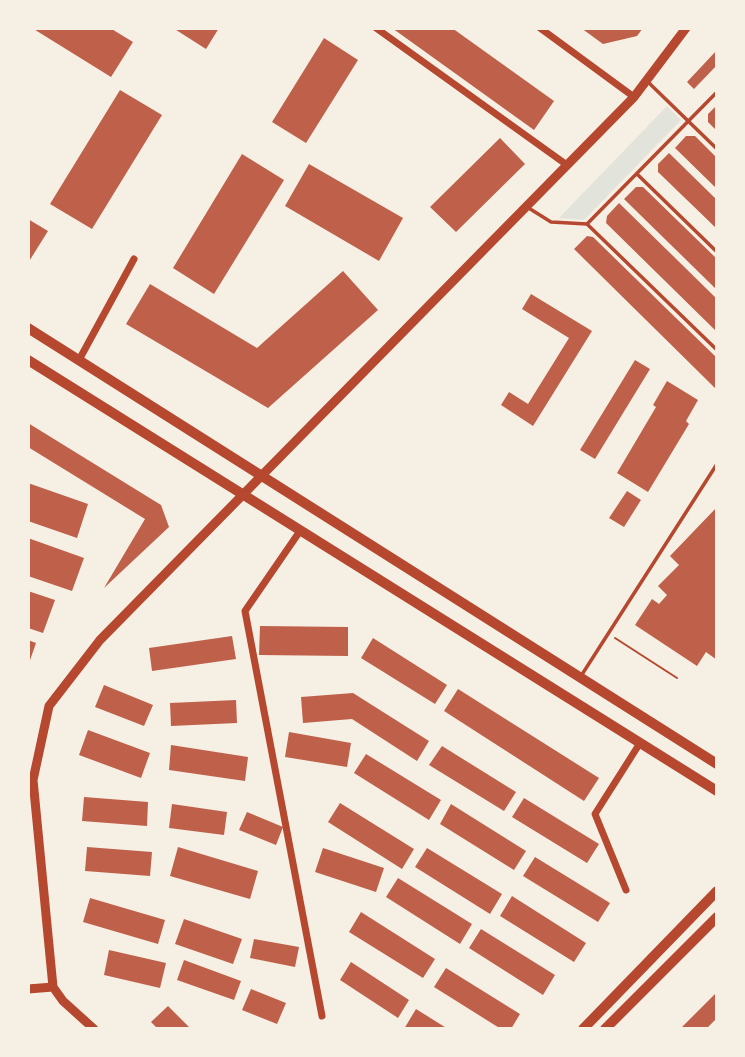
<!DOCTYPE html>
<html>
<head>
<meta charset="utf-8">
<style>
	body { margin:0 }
	#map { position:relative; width:745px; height:1057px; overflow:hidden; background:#f6efe4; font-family:Cabin,sans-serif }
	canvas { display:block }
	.frame { position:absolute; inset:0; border:30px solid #f6efe4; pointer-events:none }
</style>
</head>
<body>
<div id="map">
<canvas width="745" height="1057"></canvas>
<div class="frame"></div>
</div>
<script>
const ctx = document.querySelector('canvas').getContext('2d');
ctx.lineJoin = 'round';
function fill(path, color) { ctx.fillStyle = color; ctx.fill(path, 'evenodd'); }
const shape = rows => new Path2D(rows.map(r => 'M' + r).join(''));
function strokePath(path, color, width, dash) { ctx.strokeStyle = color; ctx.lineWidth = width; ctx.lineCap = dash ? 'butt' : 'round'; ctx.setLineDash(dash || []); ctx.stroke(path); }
fill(shape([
	[667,106,681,120,584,220,559,218]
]), '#e2e4dc');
fill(shape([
	[32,28,110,28,133,42,111,77],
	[173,28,219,28,206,49],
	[392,28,452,28,554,101,534,130],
	[581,28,643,28,637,36,603,44],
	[324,38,358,60,306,143,272,122],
	[717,50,717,65,694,89,687,82],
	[120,90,162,115,92,229,50,204],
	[717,105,717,131,708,122,708,114],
	[686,136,695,136,717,158,717,189,675,148],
	[500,138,525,164,456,232,430,207],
	[669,153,717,200,717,229,658,172,658,164],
	[242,154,284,180,214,294,173,268],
	[309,164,403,218,379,261,285,206],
	[636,187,643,187,717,259,717,290,624,199],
	[619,203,717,299,717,332,606,223,607,216],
	[28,219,48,231,28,263],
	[587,236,593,237,717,358,717,390,574,249],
	[343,271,378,310,268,408,126,324,150,284,257,348],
	[531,294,592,331,533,426,501,405,509,392,528,404,569,338,522,309],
	[635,360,650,369,595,459,580,450],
	[667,381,698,400,686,421,689,424,648,492,617,473,656,407,653,405],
	[28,423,161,505,169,527,104,588,145,519,28,447],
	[28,483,88,504,77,538,28,521],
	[627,491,641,500,624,527,609,518],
	[717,507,717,660,706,652,697,666,635,625,652,599,659,604,667,595,658,586,679,565,670,556],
	[28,538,84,558,72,591,28,576],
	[28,591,55,600,43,633,28,628],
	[260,626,348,627,348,656,259,655],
	[232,636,236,659,152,671,149,648],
	[373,638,447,685,435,704,361,658],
	[28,640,36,643,28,666],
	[104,685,153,705,144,726,95,707],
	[458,689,599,778,584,801,444,711],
	[353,693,429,741,417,761,352,719,303,723,301,697],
	[236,700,237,723,171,726,170,703],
	[88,730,150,753,141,778,79,755],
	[289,732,351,743,347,767,285,757],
	[171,745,248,757,245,781,169,770],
	[442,746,516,792,504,811,429,765],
	[366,754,441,800,429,820,354,773],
	[84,797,148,802,147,826,82,821],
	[524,798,599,844,587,863,512,817],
	[340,803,414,849,402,869,328,822],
	[172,804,227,812,224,835,169,828],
	[451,804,526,851,514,870,440,824],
	[247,812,283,827,276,845,239,830],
	[87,847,152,852,150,876,85,871],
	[178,847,258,871,250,899,170,876],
	[323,848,384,868,376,892,315,872],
	[427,848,502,894,490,914,415,867],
	[535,857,610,903,598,922,523,876],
	[398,878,472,924,460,944,386,897],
	[512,896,586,943,574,962,500,916],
	[90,898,165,920,158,944,83,922],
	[361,912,435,959,423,978,349,932],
	[184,919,242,939,233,964,175,944],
	[481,929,555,975,543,995,469,948],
	[254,939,299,947,295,967,250,958],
	[109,950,166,963,160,988,104,975],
	[184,960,241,981,234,1000,177,980],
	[351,962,409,1000,398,1018,340,980],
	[446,968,520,1014,511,1029,501,1029,434,987],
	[251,989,286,1003,277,1024,242,1010],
	[717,992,717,1018,706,1029,680,1029],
	[168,1006,191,1029,158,1029,151,1022],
	[416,1009,448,1029,404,1029]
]), '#bf614a');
strokePath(shape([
	[615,638,677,678]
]), '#b5482f', 2);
strokePath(shape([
	[648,82,717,149],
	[637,174,717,252],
	[527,207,551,222,587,224,717,92],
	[587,224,717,350],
	[581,676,717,464]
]), '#b5482f', 3.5);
strokePath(shape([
	[376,28,567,165],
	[540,28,634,97],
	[79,360,134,259],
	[300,531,245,611,322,1016],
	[626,890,595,814,640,743]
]), '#b5482f', 7);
strokePath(shape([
	[53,987,33,780,49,706,100,640,634,97,686,28],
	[28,989,53,987,63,1001,94,1029]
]), '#b5482f', 9);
strokePath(shape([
	[28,328,717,764],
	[28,360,717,791]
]), '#b5482f', 10);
strokePath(shape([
	[583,1029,717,891],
	[605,1029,717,917]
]), '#b5482f', 10);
</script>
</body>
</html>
